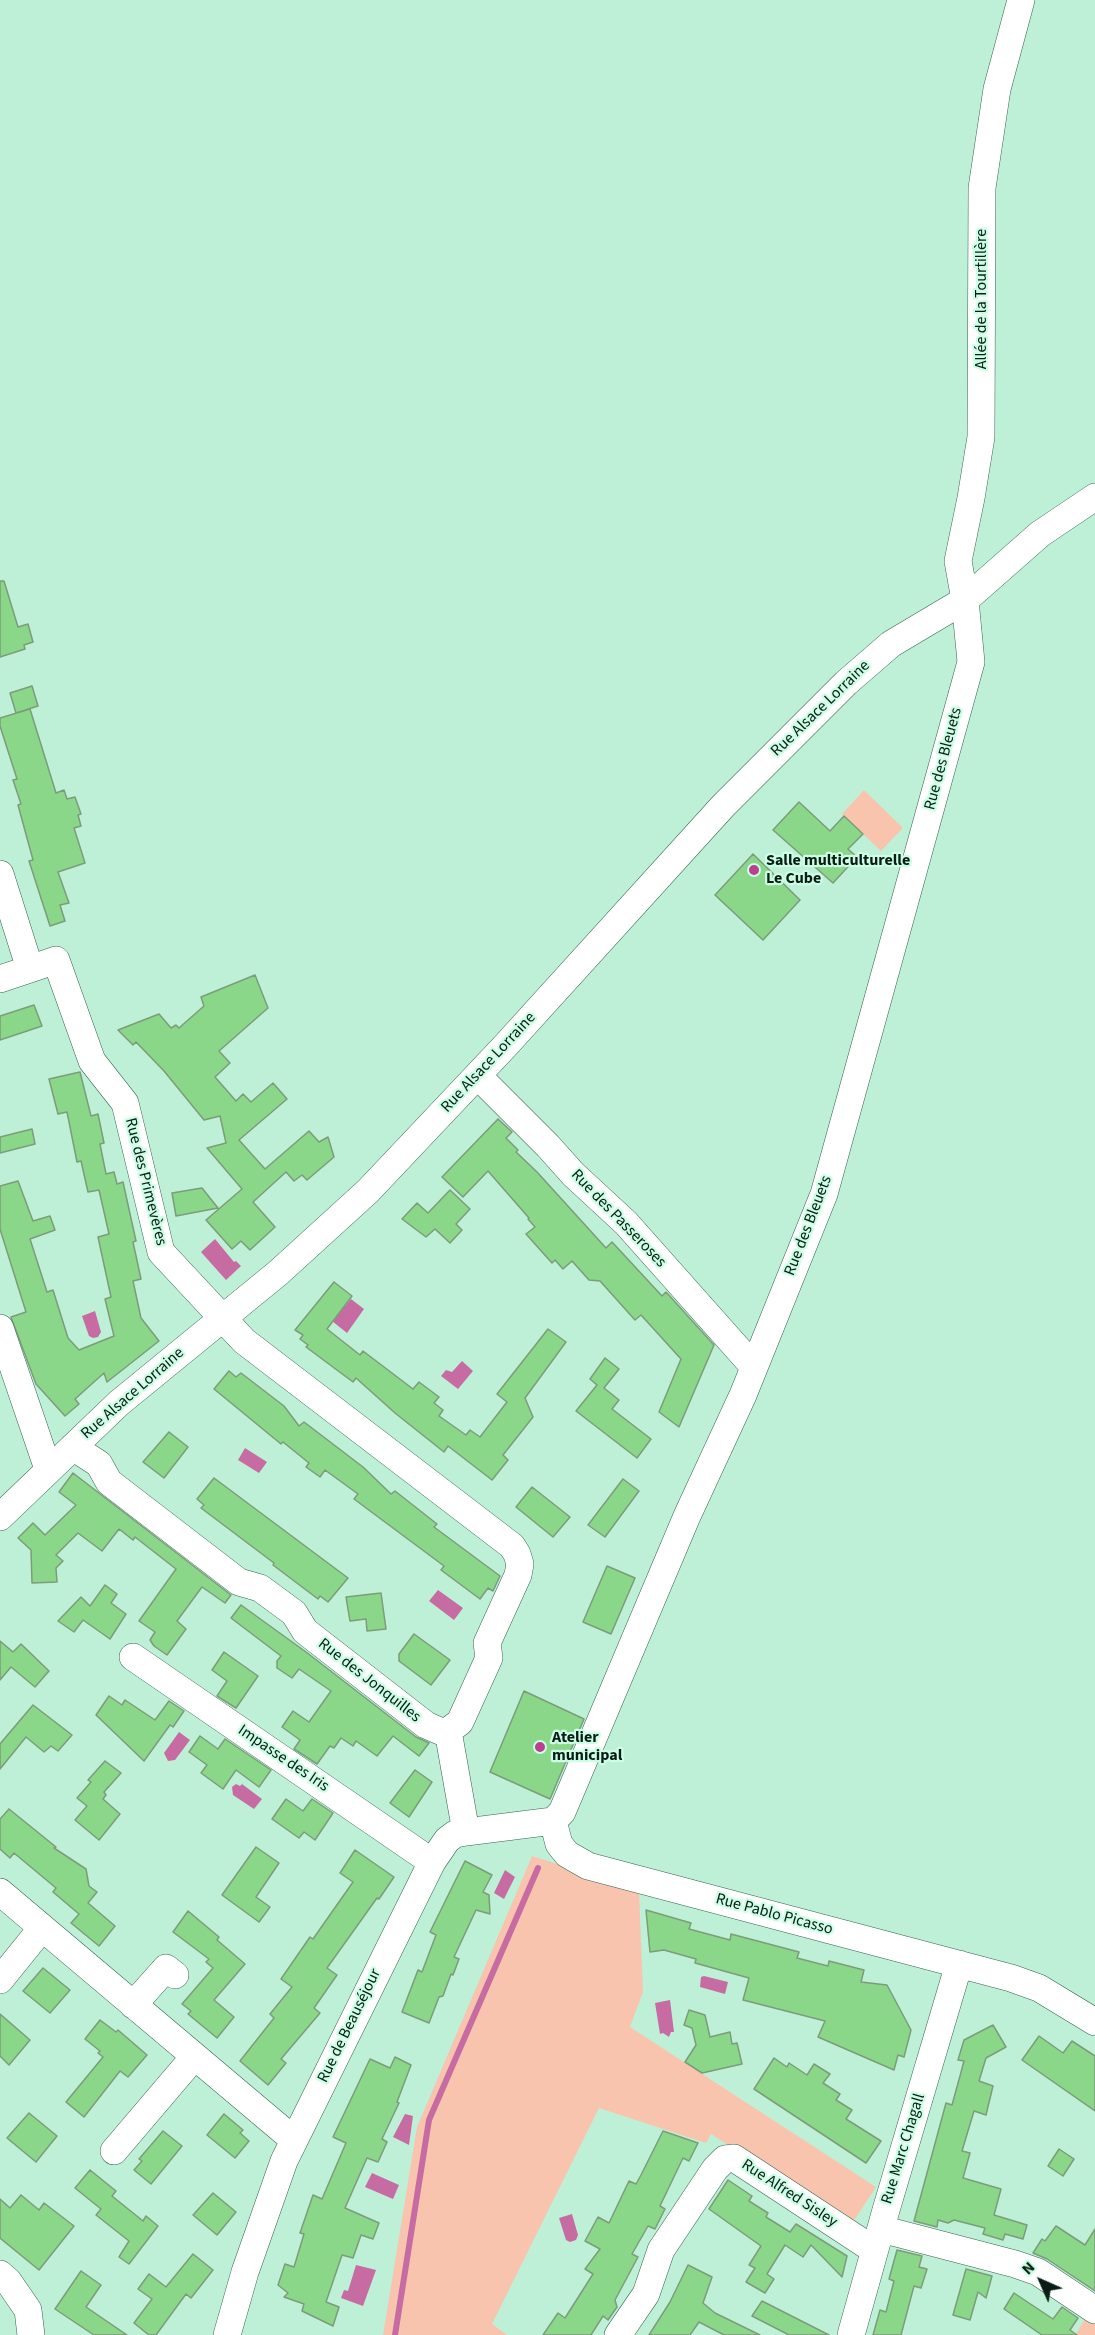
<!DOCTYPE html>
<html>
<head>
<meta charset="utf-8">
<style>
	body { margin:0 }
	#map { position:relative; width:1095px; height:2335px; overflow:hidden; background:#bef0d8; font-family:"Source Sans 3",sans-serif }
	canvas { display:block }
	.north { position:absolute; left:1011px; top:2251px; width:60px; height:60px; -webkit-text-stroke:4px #cbfee5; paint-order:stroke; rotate:315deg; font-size:16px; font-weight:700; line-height:24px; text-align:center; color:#0a1d15 }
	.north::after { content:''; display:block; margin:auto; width:21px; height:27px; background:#0a1d15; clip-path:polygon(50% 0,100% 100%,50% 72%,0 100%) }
</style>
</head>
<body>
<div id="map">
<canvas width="1095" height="2335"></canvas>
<div class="north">N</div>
</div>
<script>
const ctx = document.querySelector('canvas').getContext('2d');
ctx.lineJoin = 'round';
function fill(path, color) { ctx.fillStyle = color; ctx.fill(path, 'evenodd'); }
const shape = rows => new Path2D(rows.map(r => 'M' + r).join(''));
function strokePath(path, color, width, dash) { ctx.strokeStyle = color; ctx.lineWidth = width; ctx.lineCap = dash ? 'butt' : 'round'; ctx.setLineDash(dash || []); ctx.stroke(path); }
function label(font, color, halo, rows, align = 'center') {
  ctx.font = font + ' "Source Sans 3",sans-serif'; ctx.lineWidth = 4.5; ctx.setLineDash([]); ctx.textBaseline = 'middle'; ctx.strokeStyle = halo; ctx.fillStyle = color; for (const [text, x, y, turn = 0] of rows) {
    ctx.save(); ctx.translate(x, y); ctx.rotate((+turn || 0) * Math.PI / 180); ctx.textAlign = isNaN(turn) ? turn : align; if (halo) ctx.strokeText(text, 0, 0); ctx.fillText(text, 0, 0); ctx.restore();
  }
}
fill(shape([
	[864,790,903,828,881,851,842,814],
	[532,1856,639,1890,643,1992,630,2027,876,2187,851,2225,711,2134,706,2143,599,2108,492,2324,507,2335,383,2335,417,2127],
	[1095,2304,1095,2335,1075,2335,1092,2308]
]), '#f9c4ae');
fill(shape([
	[215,1239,234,1262,236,1261,241,1266,226,1280,201,1252],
	[351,1299,364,1309,347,1333,332,1321],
	[95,1311,101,1332,98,1337,93,1338,89,1336,82,1316],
	[462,1361,473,1371,458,1389,441,1376,446,1370,452,1372],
	[245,1448,267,1462,259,1473,238,1460],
	[438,1590,463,1608,454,1620,429,1601],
	[179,1732,190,1740,175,1760,168,1761,164,1753],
	[236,1784,240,1786,242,1784,262,1799,254,1809,233,1795,232,1787],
	[505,1870,515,1877,504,1899,494,1893],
	[704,1976,728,1982,725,1994,700,1987,701,1977],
	[670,2000,674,2032,671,2032,669,2037,663,2033,660,2034,655,2003],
	[405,2114,413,2116,409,2145,393,2137],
	[372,2173,399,2185,393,2199,365,2187],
	[572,2214,578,2235,576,2240,570,2242,566,2240,559,2218],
	[356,2265,376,2270,363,2306,341,2298,344,2290,348,2291]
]), '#c66ca3');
strokePath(shape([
	[395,2335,429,2120,538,1868]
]), '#c66ca3', 6);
const building = shape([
	[0,581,4,581,18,627,28,624,33,642,24,645,25,649,0,657,0,581],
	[32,686,38,706,16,713,10,693,32,686],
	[30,709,56,793,64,790,67,799,75,797,81,814,78,815,81,826,74,828,85,863,58,872,69,903,60,905,65,921,50,926,29,861,33,860,18,805,21,804,13,780,17,779,0,726,0,718,30,709],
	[799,802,830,831,844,816,863,834,848,849,857,857,833,883,773,830,799,802],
	[753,854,800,900,763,940,715,895,753,854],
	[255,975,268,1008,219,1051,230,1063,215,1077,236,1101,243,1094,251,1102,273,1083,287,1099,239,1140,265,1169,309,1131,319,1142,328,1137,334,1157,307,1180,302,1175,294,1181,286,1172,253,1202,275,1227,250,1250,241,1241,232,1249,206,1220,242,1189,207,1148,226,1143,220,1116,204,1120,164,1071,136,1042,133,1045,118,1030,159,1014,171,1028,176,1025,179,1028,204,1006,201,997,255,975],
	[34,1005,42,1026,0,1040,0,1016,34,1005],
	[80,1072,91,1116,98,1114,104,1143,100,1144,106,1174,114,1172,117,1184,123,1182,136,1241,133,1242,141,1279,133,1281,141,1318,159,1341,107,1382,104,1373,75,1399,79,1404,65,1416,36,1384,11,1317,26,1312,0,1229,0,1186,18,1181,33,1221,50,1216,55,1230,30,1239,47,1292,53,1290,68,1338,79,1350,114,1336,105,1299,111,1297,98,1237,109,1234,99,1190,88,1192,81,1161,77,1162,67,1112,58,1114,49,1079,80,1072],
	[498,1119,512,1132,506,1138,518,1150,516,1152,537,1172,606,1248,612,1242,662,1296,666,1292,714,1345,679,1427,659,1412,681,1359,641,1315,635,1320,600,1281,589,1280,572,1261,563,1269,555,1260,552,1263,526,1234,535,1227,528,1219,529,1218,488,1171,463,1197,442,1177,498,1119],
	[32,1129,35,1144,0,1153,0,1137,32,1129],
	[202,1188,218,1208,176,1216,172,1193,202,1188],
	[450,1190,470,1209,456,1224,462,1230,450,1243,435,1229,426,1237,402,1219,417,1203,428,1213,450,1190],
	[334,1282,352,1296,327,1329,360,1355,363,1351,413,1389,419,1382,439,1397,434,1403,443,1410,439,1416,466,1435,470,1430,480,1437,507,1402,497,1394,548,1329,566,1342,525,1398,533,1417,503,1455,508,1460,492,1480,448,1446,444,1452,395,1413,356,1378,353,1382,306,1347,308,1345,300,1339,303,1335,295,1330,334,1282],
	[605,1358,619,1369,604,1388,619,1400,612,1409,651,1439,637,1458,576,1411,597,1385,590,1379,605,1358],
	[229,1371,236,1377,241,1373,284,1406,299,1426,304,1422,363,1467,391,1494,395,1491,437,1524,434,1527,500,1576,493,1591,488,1588,480,1599,441,1570,444,1566,354,1499,358,1494,325,1470,320,1477,306,1467,309,1463,283,1442,281,1444,214,1389,229,1371],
	[169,1432,188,1447,164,1478,143,1462,169,1432],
	[73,1473,231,1595,225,1603,202,1587,177,1621,186,1629,167,1655,154,1646,150,1640,155,1632,139,1621,176,1569,135,1537,133,1540,119,1529,102,1551,78,1533,56,1555,63,1561,56,1568,57,1582,32,1583,31,1550,18,1538,33,1523,45,1535,76,1505,59,1492,73,1473],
	[214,1478,348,1578,328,1602,320,1596,318,1599,273,1565,274,1563,201,1508,204,1505,197,1499,214,1478],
	[623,1479,639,1491,605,1537,588,1525,623,1479],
	[532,1487,570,1517,553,1537,516,1507,532,1487],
	[607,1566,635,1578,611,1634,583,1622,607,1566],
	[105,1585,117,1594,111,1603,126,1614,110,1639,83,1620,74,1632,58,1621,81,1597,90,1606,105,1585],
	[381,1593,386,1629,367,1631,366,1619,350,1621,346,1597,381,1593],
	[241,1605,306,1652,416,1737,429,1743,419,1756,393,1736,377,1756,356,1741,353,1746,341,1738,334,1748,330,1746,317,1764,294,1749,300,1740,282,1727,293,1711,309,1722,331,1691,299,1669,292,1678,277,1668,277,1661,281,1656,231,1618,241,1605],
	[414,1634,450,1660,431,1685,399,1661,399,1654,414,1634],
	[0,1641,13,1652,21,1644,49,1671,35,1687,11,1667,0,1680,0,1641],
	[224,1652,258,1676,236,1708,217,1696,227,1681,212,1670,224,1652],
	[524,1691,584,1719,550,1799,490,1772,524,1691],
	[109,1696,122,1705,125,1700,155,1720,169,1701,184,1711,173,1727,170,1725,144,1761,96,1715,109,1696],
	[33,1705,72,1735,58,1751,51,1746,44,1752,26,1737,0,1769,0,1744,33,1705],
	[200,1736,218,1749,225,1739,271,1770,259,1787,236,1770,223,1789,201,1773,207,1765,189,1752,200,1736],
	[105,1761,121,1773,104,1792,106,1795,103,1799,120,1814,99,1840,75,1820,87,1806,77,1798,91,1782,88,1780,105,1761],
	[415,1770,432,1782,409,1817,390,1803,415,1770],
	[286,1799,303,1811,312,1799,333,1813,315,1840,304,1832,299,1838,272,1819,286,1799],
	[9,1809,56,1847,54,1848,86,1869,89,1886,97,1892,88,1903,115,1926,99,1946,71,1923,79,1914,53,1892,56,1888,14,1853,10,1858,0,1849,0,1819,9,1809],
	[256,1847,279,1863,256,1897,270,1907,259,1922,222,1895,256,1847],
	[355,1850,394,1877,379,1899,377,1898,327,1968,337,1975,314,2008,320,2013,281,2059,286,2063,268,2085,240,2061,274,2018,270,2014,292,1987,281,1979,310,1937,313,1939,353,1882,340,1873,355,1850],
	[465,1861,492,1875,483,1892,489,1895,490,1914,476,1910,454,1957,459,1959,453,1975,451,1974,443,1996,439,1997,429,2023,402,2012,418,1970,422,1972,436,1935,430,1932,465,1861],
	[646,1910,691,1923,689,1929,730,1940,731,1934,799,1952,797,1958,828,1966,829,1961,864,1970,861,1982,887,1985,911,2030,904,2057,898,2055,894,2070,818,2037,825,2021,743,2000,749,1978,695,1963,696,1959,664,1950,650,1952,646,1910],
	[188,1911,219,1937,217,1940,245,1964,214,2000,234,2017,217,2038,188,2014,191,2011,182,2004,213,1968,206,1962,209,1959,173,1932,188,1911],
	[43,1968,70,1990,50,2013,23,1991,43,1968],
	[689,2010,705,2015,710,2037,730,2032,732,2044,737,2043,742,2064,702,2073,685,2062,696,2045,692,2028,684,2025,689,2010],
	[0,2014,30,2040,9,2065,0,2056,0,2014],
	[100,2020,116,2032,118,2030,147,2055,128,2077,120,2071,84,2117,66,2102,103,2057,98,2053,100,2051,85,2039,100,2020],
	[993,2025,1006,2047,986,2058,979,2081,993,2086,986,2115,974,2111,962,2151,970,2153,963,2178,1001,2189,994,2215,1027,2225,1023,2239,1005,2234,1003,2240,983,2234,985,2228,954,2220,948,2223,938,2220,937,2227,914,2221,946,2103,952,2105,960,2076,964,2061,958,2060,964,2040,993,2025],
	[1039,2036,1063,2053,1072,2041,1095,2056,1095,2111,1022,2060,1039,2036],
	[395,2057,411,2065,397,2102,399,2103,382,2139,387,2142,378,2162,367,2158,345,2208,379,2223,373,2239,361,2235,353,2258,342,2255,326,2302,339,2307,333,2326,302,2311,304,2304,284,2297,288,2293,278,2285,285,2264,294,2267,304,2234,300,2233,313,2195,322,2199,346,2143,333,2137,370,2059,390,2068,395,2057],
	[774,2058,787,2067,789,2063,807,2075,814,2064,830,2074,823,2083,840,2094,836,2100,852,2110,846,2119,881,2141,866,2163,754,2089,774,2058],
	[29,2113,57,2136,36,2162,7,2138,29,2113],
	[224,2114,243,2130,240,2133,249,2141,235,2158,207,2135,224,2114],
	[163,2131,182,2146,151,2184,134,2170,142,2161,139,2159,163,2131],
	[663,2131,698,2143,689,2161,683,2158,660,2206,665,2209,655,2229,648,2226,632,2254,638,2257,615,2300,617,2307,608,2320,603,2316,591,2335,543,2335,558,2313,565,2318,593,2274,585,2269,600,2249,585,2241,598,2217,609,2223,629,2181,636,2184,641,2175,663,2131],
	[1059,2149,1074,2159,1063,2176,1048,2166,1059,2149],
	[90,2170,116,2191,112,2196,143,2221,146,2216,158,2226,129,2264,119,2257,129,2241,96,2215,101,2209,75,2188,90,2170],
	[728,2180,752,2196,749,2201,768,2213,766,2217,790,2232,796,2224,847,2256,842,2277,811,2245,803,2257,785,2245,767,2274,774,2279,765,2293,746,2282,755,2268,749,2265,761,2246,709,2209,728,2180],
	[213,2193,236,2212,217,2235,193,2215,213,2193],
	[21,2195,39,2210,44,2203,74,2226,39,2270,0,2238,0,2199,10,2208,21,2195],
	[1056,2226,1085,2245,1095,2229,1095,2291,1047,2259,1033,2253,1042,2239,1045,2241,1056,2226],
	[897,2250,922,2256,919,2267,927,2269,921,2288,914,2286,901,2335,873,2335,880,2310,886,2312,894,2281,889,2279,897,2250],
	[193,2254,213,2270,191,2298,186,2294,156,2335,149,2335,134,2323,152,2299,138,2289,149,2274,166,2287,193,2254],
	[688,2265,712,2277,703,2303,715,2313,760,2335,724,2335,699,2322,690,2335,649,2335,670,2302,688,2265],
	[966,2269,992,2276,986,2298,978,2292,970,2320,953,2315,966,2269],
	[81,2271,101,2285,86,2307,127,2335,94,2335,55,2309,81,2271],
	[1014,2293,1053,2319,1062,2307,1078,2318,1070,2330,1077,2335,1042,2335,1004,2309,1014,2293],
	[762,2301,829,2335,789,2335,752,2316,762,2301]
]);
fill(building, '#8bd78a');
strokePath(building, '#7c9c7a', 1.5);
const minor = shape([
	[0,874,30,969,0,979],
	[30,969,56,960,92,1061,125,1103,161,1252,244,1341,512,1546,517,1554,520,1564,518,1575,487,1643,489,1658,460,1722,448,1731,442,1732,426,1725,305,1631,294,1613,260,1588,239,1582,109,1482,99,1464,73,1447],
	[478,1076,548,1146,573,1174,626,1223,754,1367],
	[0,1328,48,1469],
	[0,1517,119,1403,278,1273,368,1191,506,1045,723,806,846,683,891,644,965,600,1040,534,1095,497],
	[133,1657,432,1862],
	[553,1821,562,1812,687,1516,743,1395,824,1194,971,662,965,600,958,561,971,498,981,437,982,188,997,89,1021,0],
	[553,1821,559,1844,567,1854,588,1866,1011,1978,1039,1988,1095,2022],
	[466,1832,553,1821],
	[0,1892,294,2140],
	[0,1980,42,1928],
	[133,2005,166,1968,175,1975],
	[114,2151,194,2057],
	[881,2229,1015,2264,1038,2272,1095,2310],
	[0,2274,8,2281,28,2310,31,2335],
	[227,2335,245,2272,284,2161,432,1862,447,1840,455,1834,466,1832,448,1731],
	[618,2335,646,2294,661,2250,715,2169,725,2159,734,2158,874,2250],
	[851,2335,886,2210,959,1964]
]);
strokePath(minor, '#366450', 28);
strokePath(minor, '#fff', 27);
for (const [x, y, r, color] of [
	[754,870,6,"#bb4091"],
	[540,1747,6,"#bb4091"]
]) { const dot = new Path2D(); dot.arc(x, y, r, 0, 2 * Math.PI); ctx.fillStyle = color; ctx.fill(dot); strokePath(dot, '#cbfee5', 2); }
label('16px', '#0a1d15', '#cbfee5', [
	["Allée de la Tourtillère",982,299,-90],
	["Rue Alsace Lorraine",821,709,-44],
	["Rue des Bleuets",944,759,-75],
	["Rue Alsace Lorraine",489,1063,-47],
	["Rue des Primevères",145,1182,76],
	["Rue des Passeroses",618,1219,46],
	["Rue des Bleuets",809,1226,-69],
	["Rue Alsace Lorraine",133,1394,-41],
	["Rue des Jonquilles",369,1681,38],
	["Impasse des Iris",283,1759,34],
	["Rue Pablo Picasso",774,1915,15],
	["Rue de Beauséjour",350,2026,-64],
	["Rue Marc Chagall",904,2149,-73],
	["Rue Alfred Sisley",789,2194,33]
]);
label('bold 16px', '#0a1d15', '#cbfee5', [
	["Salle multiculturelle",766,861],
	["Le Cube",766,879],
	["Atelier",552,1738],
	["municipal",552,1756]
], 'left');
</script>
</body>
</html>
